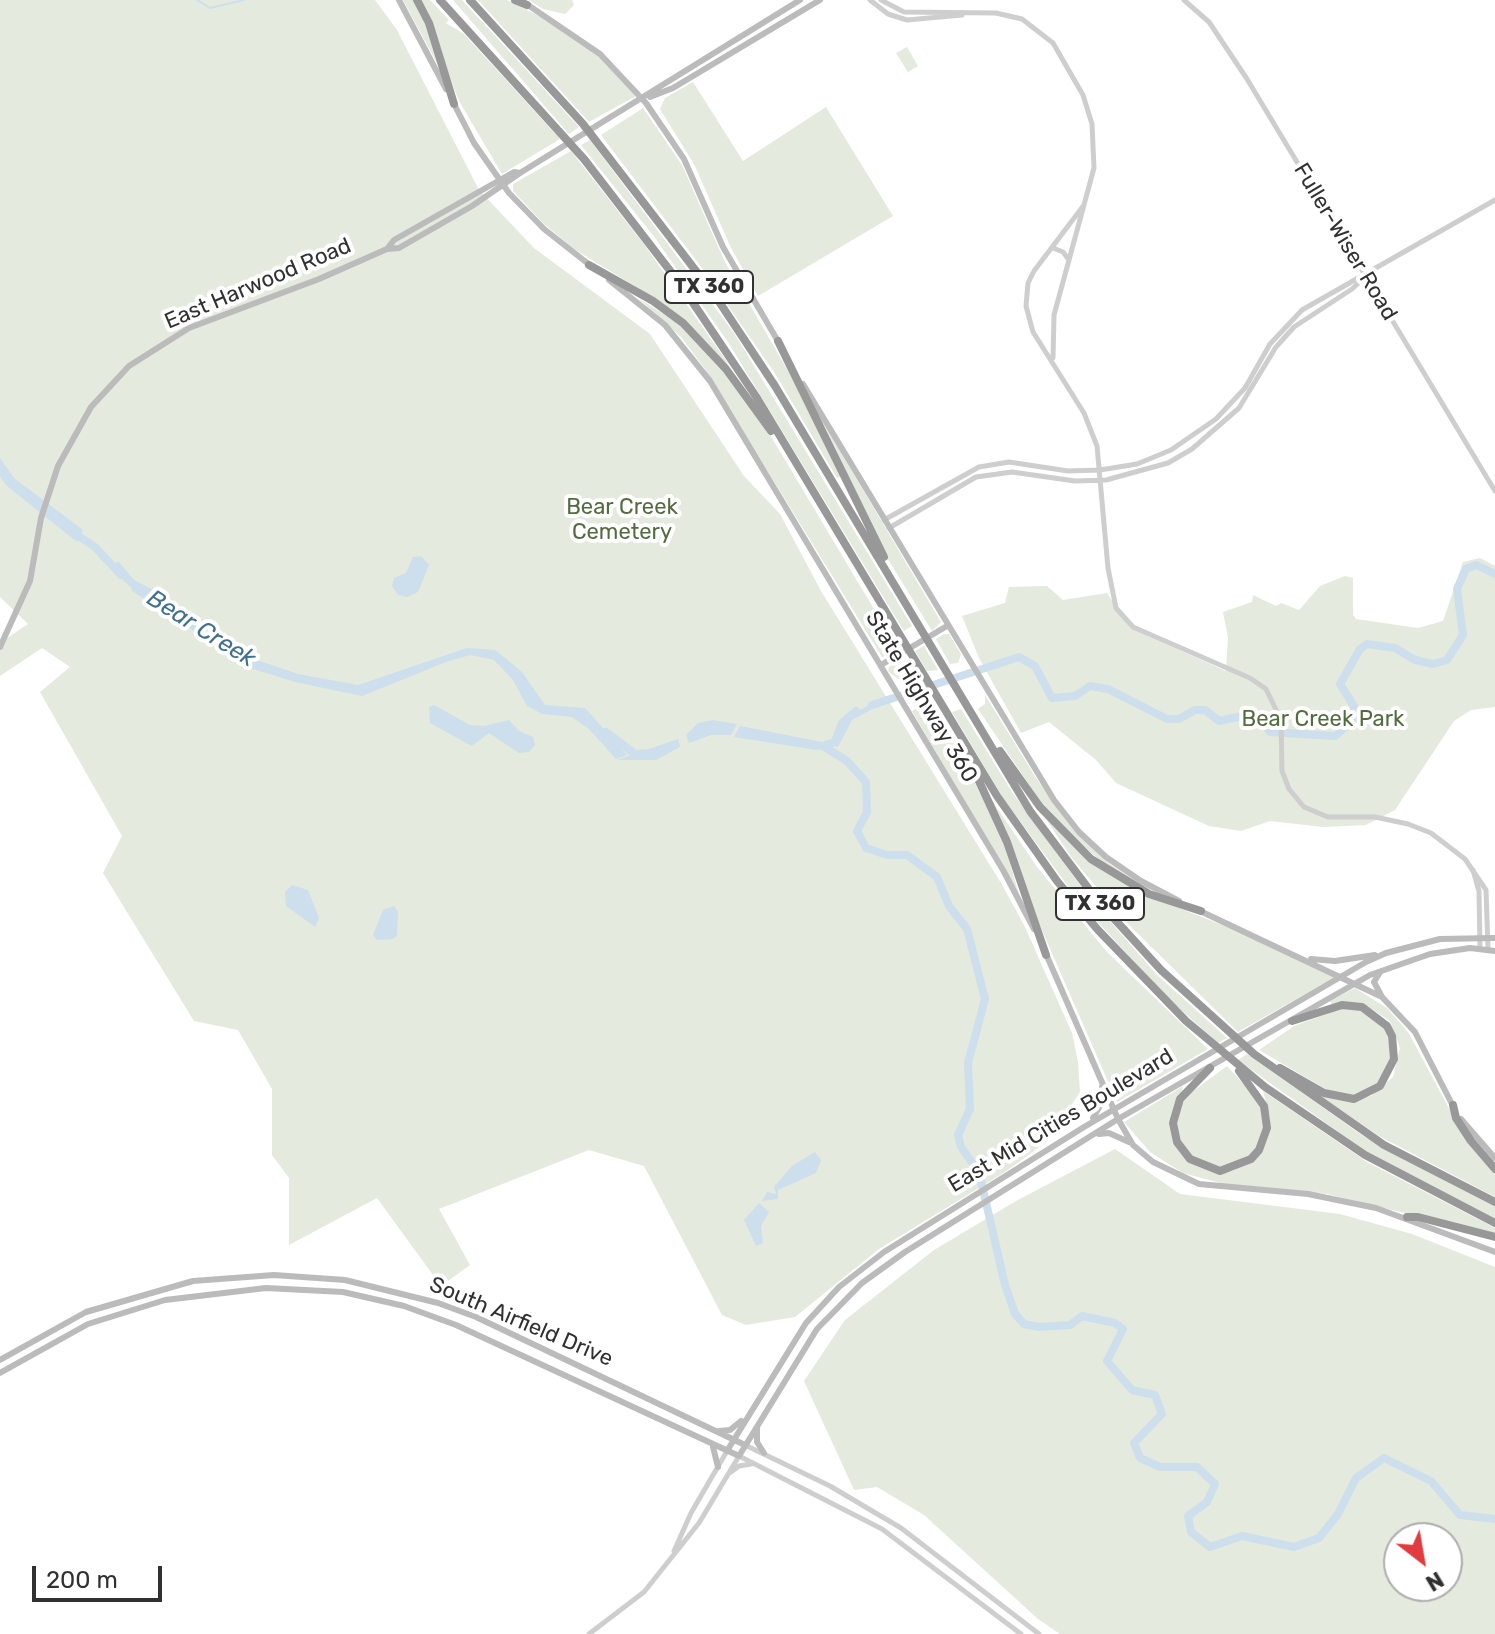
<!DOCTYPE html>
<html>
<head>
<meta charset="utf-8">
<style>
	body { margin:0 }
	#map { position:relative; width:1495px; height:1634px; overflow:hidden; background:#fff; font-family:Rubik,sans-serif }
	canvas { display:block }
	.north { position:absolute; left:1383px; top:1522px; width:80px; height:80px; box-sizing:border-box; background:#fff; border:2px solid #adadad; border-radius:50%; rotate:149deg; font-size:22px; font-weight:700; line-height:32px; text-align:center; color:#313131 }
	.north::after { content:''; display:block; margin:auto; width:28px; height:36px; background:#e03b3f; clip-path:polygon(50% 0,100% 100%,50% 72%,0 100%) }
	.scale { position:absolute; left:32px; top:1566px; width:130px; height:36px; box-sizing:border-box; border:4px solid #313131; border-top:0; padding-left:10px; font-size:24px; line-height:28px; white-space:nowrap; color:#313131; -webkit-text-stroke:6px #fff; paint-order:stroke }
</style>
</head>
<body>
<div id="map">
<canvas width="1495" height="1634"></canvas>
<div class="north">N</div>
<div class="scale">200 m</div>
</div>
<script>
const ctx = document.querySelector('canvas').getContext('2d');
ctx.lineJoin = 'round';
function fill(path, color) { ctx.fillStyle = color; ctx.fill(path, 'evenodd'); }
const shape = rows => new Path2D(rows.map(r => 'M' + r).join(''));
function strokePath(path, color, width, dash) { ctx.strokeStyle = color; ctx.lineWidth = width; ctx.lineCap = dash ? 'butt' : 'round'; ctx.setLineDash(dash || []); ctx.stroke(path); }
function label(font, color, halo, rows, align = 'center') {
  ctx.font = font + ' Rubik,sans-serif'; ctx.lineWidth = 8; ctx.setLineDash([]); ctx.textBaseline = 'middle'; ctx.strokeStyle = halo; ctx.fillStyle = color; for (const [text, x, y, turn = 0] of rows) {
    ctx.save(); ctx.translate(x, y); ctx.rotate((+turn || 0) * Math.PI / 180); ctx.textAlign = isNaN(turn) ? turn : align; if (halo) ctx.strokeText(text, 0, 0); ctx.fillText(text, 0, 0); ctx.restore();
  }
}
fill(shape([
	[0,0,375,0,397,30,479,190,534,248,650,334,744,476,780,514,821,591,1001,883,1024,925,1072,1033,1078,1062,1080,1092,1049,1140,1005,1172,879,1249,795,1317,746,1325,722,1315,644,1166,589,1150,439,1209,470,1265,441,1286,377,1198,289,1245,289,1178,272,1155,272,1089,238,1030,194,1021,103,873,122,836,40,692,70,667,42,648,0,676,0,643,28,624,0,597],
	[403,0,415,0,425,20,440,69],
	[420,0,430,0,449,20,446,23,464,34,560,139,502,174,459,101],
	[453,0,462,0,579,127,569,134],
	[478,0,507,0,541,17,597,55,636,96,589,122],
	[529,0,572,0,574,5,565,14,543,9],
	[907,47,918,66,908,72,896,53],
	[693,82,743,161,826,107,893,216,758,296,731,248,695,166,660,109,665,98],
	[643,108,682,165,725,262,802,395,841,477,837,478,776,375,702,268,601,135],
	[590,140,734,333,912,626,904,631,728,342,655,238,581,145],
	[571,151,643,243,730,366,638,288,574,249,544,224,513,191,513,184],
	[638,298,684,327,719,365,763,423,899,651,882,657,705,369,681,337],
	[823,422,941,622,932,631,886,556],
	[1480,558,1495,566,1495,707,1471,710,1454,721,1395,810,1366,825,1323,827,1270,821,1241,831,1209,826,1116,783,1096,760,1049,722,1021,733,979,658,962,616,1005,603,1009,587,1047,586,1063,600,1107,593,1130,628,1226,671,1228,638,1223,612,1252,602,1253,595,1276,606,1281,603,1299,610,1320,586,1345,576,1353,578,1353,615,1356,619,1418,628,1443,621,1463,562],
	[944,634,949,634,961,654,958,663,950,664,936,639],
	[924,646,938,670,927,671,915,651],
	[903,658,915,677,898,679,888,671,889,667],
	[985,695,1036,778,1074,830,1110,864,1150,891,1103,863,1051,817,978,709,985,704],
	[917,708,925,724,938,717,961,756,1001,834,1019,894,912,711],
	[961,709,1012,792,1088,896,1157,975,1227,1038,1218,1043,1169,999,1081,904,1003,798,952,712],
	[991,799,1037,867,1107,952,1208,1049,1117,1102,1034,912],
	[1039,809,1074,847,1161,901,1235,930,1335,977,1238,1032,1125,921,1072,858],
	[1355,988,1387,1008,1408,1032,1452,1114,1495,1172,1495,1197,1379,1136,1306,1086,1330,1098,1349,1101,1371,1096,1393,1077,1400,1048,1390,1021,1367,1006,1332,1005,1330,1001],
	[1343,1008,1363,1010,1387,1031,1391,1061,1375,1087,1353,1096,1331,1092,1259,1050,1294,1026],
	[1247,1054,1363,1136,1495,1205,1495,1219,1372,1156,1238,1060],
	[1227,1066,1260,1102,1265,1122,1261,1142,1248,1158,1226,1167,1216,1167,1193,1158,1183,1148,1176,1123,1185,1097],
	[1183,1086,1172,1134,1193,1164,1201,1168,1232,1171,1248,1164,1263,1149,1270,1118,1263,1091,1367,1162,1495,1228,1495,1235,1327,1194,1224,1184,1183,1173,1150,1152,1124,1122],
	[1115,1149,1180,1194,1340,1214,1412,1234,1495,1267,1495,1634,1060,1634,1038,1619,924,1515,877,1487,854,1490,804,1381,845,1320,934,1250,1016,1201],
	[1399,1538,1447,1538,1447,1586,1399,1586]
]), '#e4eadd');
fill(shape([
	[0,458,14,478,83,530,77,542,7,486,0,477],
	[421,556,429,565,418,592,407,597,398,595,392,586,394,578,406,573,413,557],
	[118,561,134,580,173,600,178,613,168,604,135,591,111,569],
	[467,648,495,650,504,657,522,672,545,705,585,708,627,755,616,759,589,729,572,717,542,714,527,706,513,680,494,660,470,655,446,662,362,696,295,682,247,667,239,661,245,656,298,674,358,685],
	[879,700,880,705,852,720,838,747,833,745,850,715],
	[434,705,470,725,484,726,509,720,519,731,533,737,535,745,529,752,519,753,489,733,472,746,468,744,430,723,429,707],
	[713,720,737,724,731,735,711,735,689,743,686,735,698,723],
	[740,726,817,741,817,750,734,737],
	[678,739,680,747,656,760,617,760],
	[292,885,308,890,319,918,315,927,286,906,285,892],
	[394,906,398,912,397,936,393,939,377,940,373,935,383,910],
	[815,1152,821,1160,816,1173,778,1190,778,1199,762,1201,767,1192,776,1194,774,1187,792,1166],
	[759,1203,769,1212,761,1226,763,1243,756,1246,744,1220]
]), '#cddfec');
strokePath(shape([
	[197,0,210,8,244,0]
]), '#cddfec', 2);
strokePath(shape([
	[71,531,95,547,121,575],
	[136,589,249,662],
	[872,705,1019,657,1035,666,1052,698,1075,696,1090,686,1108,689,1167,719,1179,719,1195,710,1205,710,1219,721,1255,713,1270,732,1335,736,1353,721,1354,706,1340,684,1360,649,1367,644,1395,648,1415,660,1433,664,1447,660,1463,635,1457,589,1466,569,1476,565,1495,574],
	[606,732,635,754,654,753],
	[807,744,823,746,847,761,866,782,867,812,857,831,866,848,887,855,907,855,937,877,949,906,967,929,985,999,968,1063,970,1109,958,1135,961,1147,979,1172,1005,1285,1015,1314,1024,1324,1039,1327,1070,1325,1082,1316,1115,1323,1123,1329,1107,1361,1132,1390,1155,1395,1162,1414,1134,1443,1140,1458,1160,1467,1197,1467,1215,1484,1207,1502,1188,1516,1191,1532,1210,1547,1242,1536,1294,1547,1319,1538,1338,1514,1356,1478,1384,1458,1431,1481,1460,1515,1495,1519],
	[823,746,835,742,842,723,856,711]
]), '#cddfec', 8);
strokePath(shape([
	[870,0,888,14,907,20,962,15],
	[881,0,904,12,996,13,1022,19,1053,43,1083,95,1092,124,1094,168,1054,315,1053,358],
	[1184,0,1209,22,1247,79,1495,491],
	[1084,205,1034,271,1028,283,1026,306,1033,332,1084,413,1097,446,1108,568,1116,608,1133,627,1250,678,1266,689,1281,720,1282,771,1289,789,1304,807,1328,817,1375,817,1408,824,1431,833,1465,859,1486,890,1488,949],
	[1053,248,1063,252,1069,260],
	[884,520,979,467,1009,462,1068,471,1100,470,1137,464,1171,450,1216,419,1245,388,1270,344,1302,310,1495,200],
	[889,528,976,477,1012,472,1075,481,1106,480,1168,463,1192,449,1239,408,1276,347,1294,327,1352,289,1365,277],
	[1473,870,1479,891,1480,948],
	[745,1445,830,1486,901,1528,1039,1634],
	[731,1472,739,1466,751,1464],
	[674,1551,691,1513,727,1451],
	[589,1634,644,1592,699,1523,739,1456,882,1529,1021,1634]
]), '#cecece', 5);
strokePath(shape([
	[399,0,446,89],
	[525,3,600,54,646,103,684,159,723,247,779,343],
	[650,97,673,88,820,0],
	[453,102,474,143,509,193,544,229,591,266],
	[387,249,394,240,514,172,520,173],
	[609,280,665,325,710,381,1003,870,1034,929],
	[803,384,1054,800,1079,832,1106,857,1141,881,1179,901],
	[0,647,30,581,41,518,58,466,91,407,129,366,189,328,319,279,387,249,399,248,472,206,520,173,800,0],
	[881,665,947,626],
	[1200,911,1382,997,1415,1032,1453,1106],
	[1046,954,1118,1119,1133,1145,1153,1162,1199,1184,1308,1194,1376,1208,1495,1252],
	[1311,959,1335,961,1375,955],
	[1380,972,1374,982,1382,997],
	[1093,1118,1101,1104,1102,1087],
	[1461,1119,1495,1158],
	[1099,1134,1109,1133,1129,1142],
	[0,1360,86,1312,193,1281,274,1275,345,1280,438,1303,476,1317,745,1445],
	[0,1373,88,1324,165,1300,266,1288,343,1292,404,1306,456,1325,739,1456,817,1329,862,1283,905,1252,1118,1119,1370,975,1430,954,1470,948,1495,951],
	[757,1427,757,1442,764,1453],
	[719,1431,730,1430,741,1421],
	[713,1447,718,1467],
	[727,1451,806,1323,839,1287,884,1252,1084,1127,1366,962,1386,953,1440,939,1495,938]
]), '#bbb', 6);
strokePath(shape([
	[417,0,429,23,454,104],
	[440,0,584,159,681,285,757,398,997,796,1057,881,1098,930,1186,1021,1265,1087,1365,1155,1495,1223],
	[470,0,583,124,716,297,775,386,1030,811,1097,900,1161,970,1254,1054,1384,1145,1495,1202],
	[515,0,527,5],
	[589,265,653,301,683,323,726,369,771,431],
	[778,341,884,557],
	[1000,751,1040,807,1091,859,1149,894,1201,911],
	[967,755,1007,842,1046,955],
	[1210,1068,1180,1099,1173,1123,1177,1142,1190,1159,1220,1171,1251,1159,1259,1150,1267,1128,1264,1106,1239,1071],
	[1280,1068,1324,1093,1354,1099,1380,1086,1394,1059,1392,1036,1387,1026,1362,1007,1342,1005,1292,1021],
	[1453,1105,1456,1118,1471,1141,1495,1169],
	[1407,1217,1418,1217,1495,1237]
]), '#989898', 8);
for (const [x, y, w] of [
	[709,287,88],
	[1100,904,88]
]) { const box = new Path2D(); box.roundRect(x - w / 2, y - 16, w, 32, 6); ctx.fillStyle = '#fff'; ctx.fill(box); strokePath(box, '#313131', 2); }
label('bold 20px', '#313131', null, [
	["TX 360",709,287],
	["TX 360",1100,904]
]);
label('22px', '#313131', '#fff', [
	["Fuller-Wiser Road",1345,242,59],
	["East Harwood Road",258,284,-23],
	["State Highway 360",921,697,59],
	["East Mid Cities Boulevard",1061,1121,-31],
	["South Airfield Drive",521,1322,23]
]);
label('22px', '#526c3f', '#fff', [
	["Bear Creek",622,508],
	["Cemetery",622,533],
	["Bear Creek Park",1323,720]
]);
label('italic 24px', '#406f92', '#fff', [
	["Bear Creek",201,629,32]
]);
</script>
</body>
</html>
